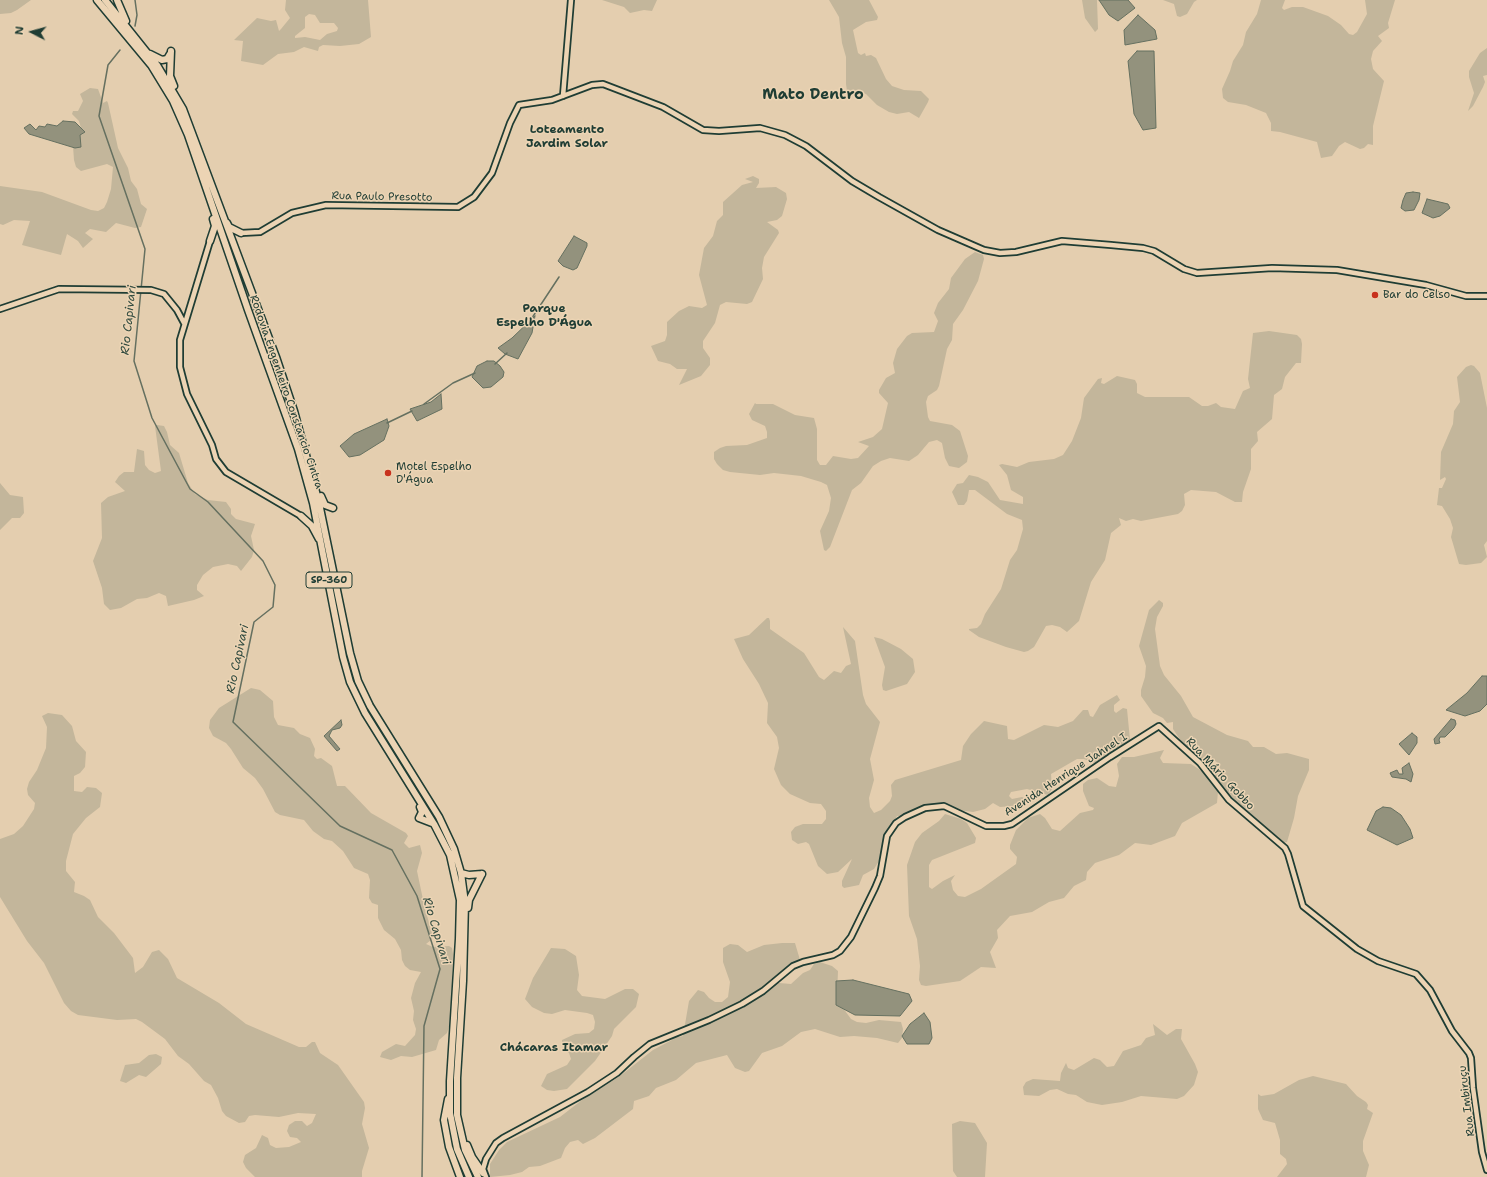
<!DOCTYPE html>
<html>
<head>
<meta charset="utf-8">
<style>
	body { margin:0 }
	#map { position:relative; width:1487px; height:1177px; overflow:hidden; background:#e4ceaf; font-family:"Shantell Sans",sans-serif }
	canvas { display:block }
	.north { position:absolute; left:12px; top:12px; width:40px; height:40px; -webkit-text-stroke:3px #ecd4b4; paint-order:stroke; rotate:276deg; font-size:11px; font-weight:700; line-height:16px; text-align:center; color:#1f3d34 }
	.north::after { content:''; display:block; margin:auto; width:14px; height:18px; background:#1f3d34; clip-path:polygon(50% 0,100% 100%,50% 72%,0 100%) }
</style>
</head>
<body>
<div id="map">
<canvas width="1487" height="1177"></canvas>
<div class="north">N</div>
</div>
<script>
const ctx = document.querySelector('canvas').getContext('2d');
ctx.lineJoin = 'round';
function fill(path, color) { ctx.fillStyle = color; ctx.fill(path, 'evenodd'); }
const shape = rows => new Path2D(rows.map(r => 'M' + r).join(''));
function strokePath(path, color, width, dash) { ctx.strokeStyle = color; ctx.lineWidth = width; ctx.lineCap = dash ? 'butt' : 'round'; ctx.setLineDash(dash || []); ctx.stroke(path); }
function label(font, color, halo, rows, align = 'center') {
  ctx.font = font + ' "Shantell Sans",sans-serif'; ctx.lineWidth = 3; ctx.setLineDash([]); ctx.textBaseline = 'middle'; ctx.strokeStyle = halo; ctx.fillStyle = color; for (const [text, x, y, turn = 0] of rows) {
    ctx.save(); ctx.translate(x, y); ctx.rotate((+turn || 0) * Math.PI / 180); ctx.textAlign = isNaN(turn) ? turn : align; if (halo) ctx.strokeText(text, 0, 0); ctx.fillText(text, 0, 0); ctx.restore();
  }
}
fill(shape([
	[0,0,31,0,17,10,11,13,0,14],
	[286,0,368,0,371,37,359,44,340,46,323,45,319,47,318,51,304,47,294,52,278,54,263,65,241,61,243,41,234,40,257,18,271,21,276,20,279,31,281,29,290,18,285,10],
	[309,14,315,15,320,23,334,23,338,28,337,31,327,34,320,40,305,37,295,38,295,36,305,28,305,17],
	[602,0,657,0,652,11,644,10,630,13,624,7],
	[829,0,869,0,878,17,877,20,866,22,853,30,858,53,861,55,865,53,866,56,871,55,876,58,886,79,892,86,904,90,921,91,929,99,928,102,919,118,909,112,897,114,889,112,877,105,866,94,859,92,851,94,848,98,846,84,846,57,842,43,839,17],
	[1082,0,1097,0,1098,29,1095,32,1085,18],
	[1163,0,1197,0,1194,2,1187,14,1180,17,1177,16,1174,4],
	[1261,0,1285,0,1282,8,1284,10,1292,7,1303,7,1328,16,1341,25,1349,34,1353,35,1357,32,1367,14,1365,0,1395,0,1388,23,1389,28,1378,36,1382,41,1373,51,1371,59,1373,69,1384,81,1373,126,1373,145,1368,144,1364,148,1360,149,1345,142,1339,146,1332,156,1321,158,1317,142,1280,132,1271,131,1271,123,1266,113,1246,105,1228,102,1223,98,1222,89,1230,71,1233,61,1243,45,1246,32,1257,14],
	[1487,48,1487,75,1483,76,1485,82,1483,87,1473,106,1468,111,1474,93,1469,77,1469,71,1480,53],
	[90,88,98,89,103,103,107,101,108,103,118,148,128,168,131,181,137,189,141,204,147,209,141,227,135,228,116,223,106,232,90,229,85,233,93,239,83,248,78,241,67,234,61,255,22,245,30,221,14,220,3,225,0,224,0,186,42,192,91,210,98,211,104,208,107,202,111,189,113,167,107,164,81,171,76,167,74,160,73,146,81,128,79,121,72,114,73,111,78,111,83,101,80,94],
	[753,176,759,179,759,183,756,188,776,187,786,193,787,199,782,216,777,220,767,222,778,230,779,233,764,257,762,268,763,279,752,302,747,304,726,302,720,305,715,323,703,341,703,348,710,358,710,365,701,376,679,385,687,369,677,369,670,364,658,361,651,346,665,341,667,335,667,322,679,311,689,306,702,308,707,305,699,275,704,248,713,236,717,221,723,215,723,202,742,185,753,182,745,179],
	[975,252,983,255,984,259,978,281,963,310,953,324,952,340,947,349,939,386,937,390,928,396,926,402,928,417,930,421,952,425,960,431,968,456,967,462,959,468,949,466,945,458,942,443,937,440,929,442,918,455,909,461,890,458,881,461,873,466,861,483,852,490,830,547,826,551,824,550,820,531,829,511,831,498,827,485,821,482,801,476,774,473,760,475,730,472,723,470,717,464,714,459,714,452,720,448,726,446,747,445,767,438,767,432,765,426,752,420,749,414,755,403,756,404,773,404,795,415,814,418,817,429,817,460,820,465,826,465,833,456,851,459,858,458,869,446,858,442,873,437,882,429,888,403,879,393,879,390,886,378,895,373,893,363,897,349,907,336,912,333,934,332,938,321,934,313,938,303,949,289,951,278,965,259],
	[1269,331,1297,335,1301,339,1302,344,1301,363,1296,363,1285,377,1282,389,1274,395,1272,419,1257,432,1258,441,1251,449,1251,469,1243,492,1242,502,1235,502,1216,492,1191,490,1184,494,1185,505,1182,511,1178,514,1141,521,1133,519,1126,521,1119,518,1121,525,1111,533,1105,560,1091,582,1079,621,1067,632,1060,627,1052,625,1046,626,1034,647,1028,651,1024,652,1006,647,979,637,969,630,969,629,977,628,981,624,985,614,1001,589,1010,560,1017,550,1023,529,1022,520,1007,514,975,490,969,490,967,501,964,505,958,505,952,492,957,484,963,483,969,475,978,477,988,482,1000,500,1023,504,1023,497,1011,490,1007,475,999,465,1002,464,1017,467,1029,462,1054,459,1063,455,1072,441,1081,418,1084,398,1098,379,1102,378,1101,383,1104,384,1117,376,1135,380,1137,384,1137,393,1145,397,1189,397,1202,406,1208,406,1216,403,1221,407,1235,409,1243,391,1250,388,1248,379,1253,333],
	[1471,365,1474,366,1480,373,1487,408,1487,541,1484,545,1487,557,1481,563,1466,565,1459,564,1451,537,1453,528,1450,519,1442,506,1437,505,1439,488,1442,488,1446,479,1445,477,1440,480,1441,452,1453,424,1454,411,1460,402,1457,377,1466,367],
	[157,425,164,426,167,432,170,445,179,453,188,483,195,494,208,500,226,502,231,509,231,514,236,519,255,524,251,536,254,550,252,557,241,571,237,566,228,564,213,567,203,575,197,585,197,590,204,596,194,600,168,606,166,596,159,593,147,598,137,599,121,608,110,610,104,604,102,588,93,561,102,538,101,503,108,497,125,491,115,482,119,476,124,472,134,472,137,449,144,451,145,465,149,470,155,473,161,471,155,426],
	[0,483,10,495,23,497,24,513,20,518,12,518,0,530],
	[1159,600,1163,603,1163,606,1157,617,1155,629,1160,666,1164,675,1181,696,1193,717,1227,735,1248,741,1253,747,1264,747,1276,754,1287,753,1309,759,1309,770,1298,796,1294,818,1287,842,1282,843,1220,791,1218,791,1217,803,1182,823,1175,836,1151,845,1135,843,1119,855,1095,863,1087,872,1086,880,1074,886,1064,898,1049,902,1032,912,1010,916,997,930,998,938,990,952,996,968,981,967,960,981,926,986,921,985,919,980,920,966,917,939,909,916,907,865,915,842,922,833,939,821,945,814,961,819,967,823,976,838,975,843,932,860,929,865,929,887,932,889,943,881,955,875,951,881,953,890,958,896,965,897,981,889,1016,864,1017,857,1010,849,1010,845,1016,830,1028,818,1040,814,1045,818,1052,829,1060,831,1080,813,1093,810,1094,808,1089,806,1083,791,1083,784,1088,780,1097,778,1109,786,1116,787,1119,776,1117,764,1122,757,1134,757,1164,750,1160,758,1163,763,1191,764,1214,779,1215,771,1220,767,1220,764,1215,761,1207,761,1193,754,1183,744,1173,729,1173,722,1167,723,1163,718,1153,713,1141,696,1141,690,1145,677,1146,666,1139,646,1149,610],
	[767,618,769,618,770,621,770,629,804,653,819,677,824,680,834,671,841,673,846,666,851,664,843,627,855,641,863,695,866,704,880,722,870,759,874,780,869,798,870,807,874,813,881,810,890,801,892,796,891,785,895,780,961,760,963,746,971,734,984,721,1007,726,1008,739,1014,740,1044,725,1058,727,1073,721,1083,710,1088,710,1090,716,1093,717,1100,705,1117,695,1120,700,1114,705,1114,711,1116,713,1123,708,1127,709,1130,740,1127,745,1102,761,1094,763,1084,759,1077,759,1051,774,1052,789,1048,795,1027,789,1011,792,1009,796,1012,799,1022,797,1024,798,1022,803,1015,806,1000,807,993,803,985,809,973,812,941,808,906,816,897,816,884,838,879,861,874,869,863,875,859,885,844,888,842,886,842,881,852,859,838,872,827,874,818,866,809,844,806,842,798,844,792,840,791,832,795,827,803,824,822,824,826,819,826,811,821,804,810,803,790,794,781,785,774,769,779,748,777,737,767,723,768,703,759,684,743,659,734,639,749,635],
	[874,637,882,639,901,649,913,659,915,672,907,684,886,691,883,690,882,685,885,667],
	[251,688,260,690,273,701,274,717,278,725,294,728,300,734,310,738,315,749,314,756,317,759,321,758,332,766,337,786,345,786,371,813,406,833,408,836,404,843,409,848,420,845,422,853,417,871,425,909,432,933,431,940,426,944,433,947,449,946,452,948,453,954,452,975,456,994,456,1005,447,1033,439,1040,436,1050,412,1057,401,1056,391,1060,380,1057,382,1052,396,1044,405,1046,415,1035,416,1029,413,1020,414,1011,411,998,415,983,421,972,410,970,405,966,402,960,401,950,395,939,384,930,378,918,378,905,372,903,369,898,370,880,368,874,354,868,343,851,332,841,324,839,313,831,304,820,280,815,275,812,263,789,255,778,243,768,231,749,226,743,213,736,209,728,210,720,219,708],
	[48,713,62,715,72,726,76,741,86,752,85,767,80,773,74,776,74,791,82,792,87,787,96,788,102,793,100,807,86,818,73,834,66,861,66,871,75,882,74,892,84,896,90,900,98,917,114,933,133,958,135,973,143,967,152,952,159,950,168,959,177,978,219,1003,246,1024,299,1047,306,1047,312,1042,315,1042,320,1053,338,1065,364,1102,365,1108,362,1124,369,1148,362,1171,362,1177,255,1177,246,1168,243,1162,245,1155,256,1148,262,1135,268,1138,270,1145,276,1148,289,1147,301,1142,297,1138,290,1137,287,1131,289,1125,295,1121,302,1121,307,1126,312,1123,316,1114,298,1113,279,1117,255,1115,249,1116,245,1122,239,1123,226,1116,222,1111,218,1098,211,1085,204,1081,189,1064,178,1056,165,1039,142,1022,136,1019,117,1020,78,1015,71,1011,64,1003,44,963,27,941,0,897,0,839,14,834,23,826,34,809,35,803,28,795,27,789,29,782,37,770,46,748,47,727,42,716],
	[782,943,795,943,800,960,778,981,779,983,791,984,803,973,810,970,814,964,820,962,832,966,838,971,837,995,843,1008,851,1019,857,1022,866,1023,879,1020,901,1022,903,1029,902,1038,898,1043,877,1038,854,1036,840,1037,815,1029,801,1032,782,1046,762,1053,749,1071,745,1072,735,1068,727,1055,696,1063,676,1080,656,1088,649,1096,634,1101,633,1109,595,1138,583,1144,578,1140,570,1142,565,1148,561,1158,540,1166,529,1167,522,1172,510,1175,490,1177,490,1164,499,1150,507,1142,560,1117,582,1100,620,1076,653,1050,672,1040,674,1035,679,1037,683,1036,689,1001,698,990,704,992,709,998,715,1002,722,1002,728,997,730,982,723,962,723,948,730,944,738,945,747,952,764,945],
	[551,948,565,949,576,956,579,975,577,990,582,996,605,999,625,989,633,989,639,994,636,1007,614,1029,612,1036,595,1061,567,1089,554,1091,547,1090,541,1086,547,1074,567,1065,571,1059,569,1053,563,1048,562,1040,575,1034,589,1033,594,1029,595,1022,593,1015,587,1013,565,1010,552,1014,544,1013,532,1007,525,999,533,978],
	[1153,1024,1167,1035,1176,1029,1182,1029,1181,1039,1195,1064,1198,1072,1194,1085,1184,1096,1177,1099,1141,1096,1122,1102,1102,1105,1087,1102,1076,1095,1068,1094,1057,1089,1050,1090,1039,1096,1024,1095,1023,1087,1026,1082,1033,1079,1060,1081,1061,1073,1066,1063,1068,1068,1074,1070,1094,1058,1100,1060,1107,1067,1114,1066,1123,1051,1141,1045,1146,1038,1155,1035],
	[156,1054,162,1057,161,1064,146,1077,139,1075,126,1083,120,1081,125,1065,139,1063,149,1055],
	[1313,1076,1346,1084,1357,1096,1366,1102,1368,1105,1367,1109,1373,1113,1363,1141,1363,1151,1369,1165,1366,1177,1277,1177,1287,1164,1286,1159,1280,1154,1280,1140,1275,1123,1263,1120,1258,1109,1258,1094,1261,1096,1274,1094,1299,1080],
	[960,1121,975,1123,987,1143,985,1177,957,1177,953,1171,952,1124]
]), '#c3b69b');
const water = shape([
	[1099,0,1128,0,1135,8,1118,21,1109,15,1099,0],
	[1138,15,1155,30,1157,39,1125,45,1124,30,1138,15],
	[1137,51,1154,51,1156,128,1143,130,1134,114,1128,61,1137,51],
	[63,121,75,122,85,132,80,135,81,147,75,148,29,134,24,128,30,124,36,130,39,126,45,127,47,124,57,126,63,121],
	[1413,192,1420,193,1419,200,1414,210,1405,211,1401,208,1403,200,1406,193,1413,192],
	[1427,199,1448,204,1450,208,1440,216,1433,218,1422,213,1427,199],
	[574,236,587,243,587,246,577,268,573,270,563,266,558,261,574,236],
	[535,316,532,333,518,359,505,354,498,348,512,338,535,316],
	[487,361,494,361,500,366,504,372,503,377,491,387,483,388,472,377,477,366,487,361],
	[441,394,442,409,417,421,410,409,431,402,441,394],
	[387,419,389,426,384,440,360,455,349,457,340,446,354,434,387,419],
	[1482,676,1487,676,1487,704,1480,711,1465,716,1446,710,1467,693,1482,676],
	[1451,719,1455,720,1456,724,1454,728,1445,737,1440,737,1439,740,1440,743,1435,744,1434,739,1451,719],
	[341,720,342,725,340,728,332,730,329,736,340,749,337,751,324,736,341,720],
	[1412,733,1417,737,1417,743,1409,755,1399,744,1412,733],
	[1409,763,1413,774,1411,782,1406,779,1392,777,1390,773,1397,770,1399,774,1403,774,1402,768,1409,763],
	[1383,807,1391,808,1401,815,1410,829,1413,838,1397,845,1367,830,1376,811,1383,807],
	[853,980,909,994,912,1001,900,1016,855,1015,836,1005,836,981,853,980],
	[924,1013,930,1022,932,1038,929,1044,907,1044,902,1036,910,1024,924,1013]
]);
fill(water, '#93927d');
strokePath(water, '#657060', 1);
strokePath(shape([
	[135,26,137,15,135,0],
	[120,50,108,65,99,116,145,249,134,361,152,418,190,489,208,502,263,561,275,585,273,607,254,622,233,722,340,826,392,850,417,896,440,969,424,1026,422,1177],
	[530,321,559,277],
	[495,364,507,353],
	[424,404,453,383,475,373],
	[387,423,412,411]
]), '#657060', 1.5);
const secondary = shape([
	[563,96,571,0],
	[241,233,260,232,292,213,326,205,458,207,474,197,492,173,510,123,519,105,552,100,592,85,603,84,663,107,703,130,719,131,760,128,785,135,806,146,852,181,879,197,938,230,984,250,1000,253,1016,252,1062,241,1111,245,1143,248,1154,251,1184,269,1197,273,1272,268,1337,270,1426,285,1466,296,1487,296],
	[210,241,180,340,180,367,187,394,212,445,216,459,226,472,301,516],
	[0,309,59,289,151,290,164,294,177,310,184,323],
	[486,1177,483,1169,486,1159,496,1143,503,1138,588,1092,617,1073,634,1057,650,1044,709,1020,742,1004,763,991,793,966,803,962,833,955,840,951,851,937,875,888,880,876,887,836,896,823,905,817,925,808,944,806,986,826,1004,826,1012,824,1110,757,1159,726,1200,763,1229,800,1285,848,1288,854,1303,906,1357,949,1378,961,1416,974,1430,990,1452,1031,1469,1053,1471,1058,1473,1088,1482,1152,1487,1170]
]);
const highway = shape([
	[97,0,151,65,173,101,188,135,248,310,298,449,313,503,343,657,350,682,365,713,434,824,450,855,460,900,459,939,450,1081,450,1113,457,1149,469,1177],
	[105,0,157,65,183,109,276,357,294,411,319,503,350,653,358,681,370,706,439,817,454,849,461,873,465,903,463,981,457,1078,457,1115,465,1150,478,1177],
	[117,0,126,21],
	[171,51,170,76,174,86],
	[150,54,162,60,167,59,170,54],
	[227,223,229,227,241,233],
	[210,241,215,226,213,219],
	[321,496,325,505,333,508],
	[301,516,312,526,319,539],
	[420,807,422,812,419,818,432,823],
	[461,873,469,875,482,874],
	[468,908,469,900,482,874],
	[448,1099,444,1120,449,1147,460,1177],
	[467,1145,472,1157,483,1173]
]);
strokePath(secondary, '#1f3d34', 8);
strokePath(highway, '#1f3d34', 9);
strokePath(secondary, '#ecd4b4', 4.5);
strokePath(highway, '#ecd4b4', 6);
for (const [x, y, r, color] of [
	[1375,295,4,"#c8321e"],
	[388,473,4,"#c8321e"]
]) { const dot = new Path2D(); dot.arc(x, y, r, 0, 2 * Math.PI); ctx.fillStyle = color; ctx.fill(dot); strokePath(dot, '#ecd4b4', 1.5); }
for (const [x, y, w] of [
	[329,580,46]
]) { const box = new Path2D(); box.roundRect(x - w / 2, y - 8, w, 16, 3); ctx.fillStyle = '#ecd4b4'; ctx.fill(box); strokePath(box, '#1f3d34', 1); }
label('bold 10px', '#1f3d34', null, [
	["SP-360",329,580]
]);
label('11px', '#1f3d34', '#ecd4b4', [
	["Rua Paulo Presotto",382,197,1],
	["Rodovia Engenheiro Constancio Cintra",286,392,71],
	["Rua Mário Gobbo",1220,774,47],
	["Avenida Henrique Jahnel I",1066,775,-33],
	["Rua Imbiruçu",1467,1101,-97]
]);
label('11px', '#1f3d34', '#ecd4b4', [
	["Bar do Celso",1383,295],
	["Motel Espelho",396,467],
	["D'Água",396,480]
], 'left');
label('bold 12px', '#1f3d34', '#ecd4b4', [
	["Loteamento",567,130],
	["Jardim Solar",567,144],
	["Parque",544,309],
	["Espelho D'Água",544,323],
	["Chácaras Itamar",554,1048]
]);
label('italic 12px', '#304a3f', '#ecd4b4', [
	["Rio Capivari",129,320,-84],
	["Rio Capivari",238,659,-78],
	["Rio Capivari",436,931,73]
]);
label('bold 15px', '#1f3d34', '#ecd4b4', [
	["Mato Dentro",813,95]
]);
</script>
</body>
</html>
